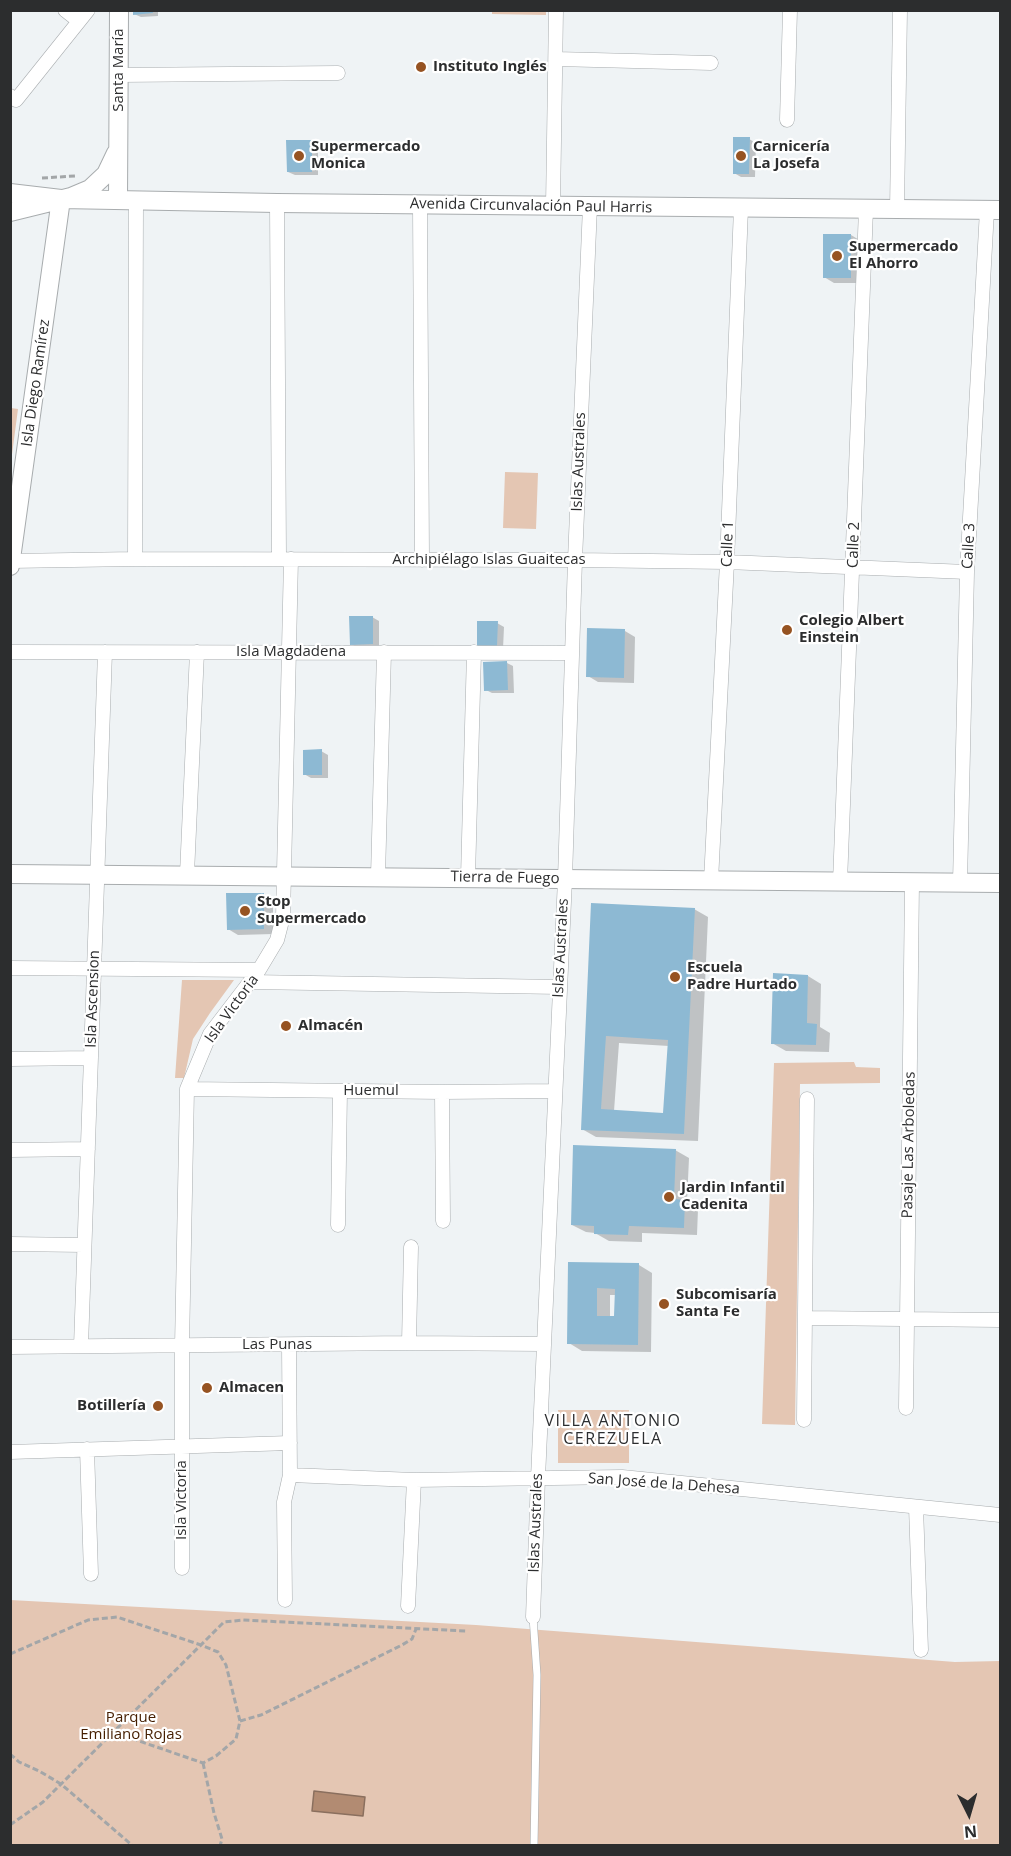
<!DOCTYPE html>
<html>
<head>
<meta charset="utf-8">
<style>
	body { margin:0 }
	#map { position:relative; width:1011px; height:1856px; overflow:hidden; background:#eff3f5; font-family:"Open Sans",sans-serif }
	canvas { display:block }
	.frame { position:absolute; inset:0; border:12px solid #2c2d2e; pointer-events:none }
	.north { position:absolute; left:939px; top:1784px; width:60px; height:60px; -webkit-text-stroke:4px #fff; paint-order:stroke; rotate:175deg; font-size:16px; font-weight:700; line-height:24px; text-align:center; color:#2c2d2e }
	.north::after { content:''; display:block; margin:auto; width:21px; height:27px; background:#2c2d2e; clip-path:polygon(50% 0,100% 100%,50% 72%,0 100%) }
</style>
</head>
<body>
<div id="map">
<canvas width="1011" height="1856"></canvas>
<div class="frame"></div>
<div class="north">N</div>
</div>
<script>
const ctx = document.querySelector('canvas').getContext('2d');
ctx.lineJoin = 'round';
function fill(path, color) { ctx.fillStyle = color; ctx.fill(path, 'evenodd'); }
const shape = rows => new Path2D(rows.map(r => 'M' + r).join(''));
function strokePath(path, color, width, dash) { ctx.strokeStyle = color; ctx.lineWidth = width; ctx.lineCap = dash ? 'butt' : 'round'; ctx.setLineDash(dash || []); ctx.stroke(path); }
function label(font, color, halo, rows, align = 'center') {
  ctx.font = font + ' "Open Sans",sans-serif'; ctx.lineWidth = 4.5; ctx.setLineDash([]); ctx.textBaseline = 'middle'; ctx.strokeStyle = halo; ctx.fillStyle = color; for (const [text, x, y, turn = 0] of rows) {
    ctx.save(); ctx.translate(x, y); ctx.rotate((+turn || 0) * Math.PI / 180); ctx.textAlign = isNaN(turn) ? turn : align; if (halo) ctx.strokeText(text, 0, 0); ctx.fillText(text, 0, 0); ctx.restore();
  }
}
fill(shape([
	[492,11,546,11,546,15,492,14],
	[11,408,18,409,11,462,10,408],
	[505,472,538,473,536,529,503,528],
	[182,980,234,980,210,1013,193,1039,184,1078,175,1078],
	[854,1062,856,1067,880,1068,880,1083,800,1084,795,1425,762,1424,774,1063],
	[558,1410,629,1410,629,1463,558,1463],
	[10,1600,476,1625,955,1662,1000,1661,1000,1845,11,1845]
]), '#e4c6b3');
const water = shape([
	[314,1791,365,1797,363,1816,312,1811,314,1791]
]);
fill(water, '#b28b72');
strokePath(water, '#8a6f5e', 1.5);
fill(shape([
	[134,10,158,10,158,16,141,17,134,14],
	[749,139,756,143,755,177,741,177,734,173],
	[311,141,318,145,318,175,295,175,288,172],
	[824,235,851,235,861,241,861,283,834,283,824,277],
	[372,617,379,621,379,647,358,648,351,644],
	[497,623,504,627,503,649,484,649,478,646],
	[625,631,635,637,634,683,598,682,588,676],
	[507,663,513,666,514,693,492,693,486,690],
	[321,751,328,755,328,778,311,778,304,774],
	[263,894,273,900,273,934,238,935,228,929],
	[593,905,694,909,708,917,698,1141,596,1137,582,1129],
	[619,1043,669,1046,664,1115,614,1111],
	[774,975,808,976,821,984,820,1027,830,1033,829,1052,786,1051,772,1043],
	[675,1150,689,1158,687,1202,698,1209,697,1235,642,1233,642,1242,609,1241,595,1233,586,1232,572,1225],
	[570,1264,639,1265,652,1273,651,1352,582,1351,569,1343],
	[610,1295,616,1295,616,1318,610,1318]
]), '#0003');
fill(shape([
	[133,10,152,10,153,13,133,15],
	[733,137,750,137,749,174,733,174],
	[286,140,312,140,312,172,287,172],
	[823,234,851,234,851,278,823,278],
	[349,616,373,616,373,644,350,645],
	[477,621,498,621,497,646,477,646],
	[587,628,625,629,624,678,586,677],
	[507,661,508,690,484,691,483,662],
	[322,749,322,775,303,775,303,750],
	[226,893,264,893,264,929,227,930],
	[591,903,695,908,684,1134,581,1130],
	[606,1036,668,1040,663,1113,601,1109],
	[773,973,808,975,807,1023,817,1024,816,1045,771,1044],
	[573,1145,676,1149,674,1199,685,1200,684,1228,629,1226,628,1235,594,1234,594,1226,571,1225],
	[568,1262,639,1263,638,1345,567,1344],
	[597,1288,615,1289,614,1316,597,1316]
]), '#8db9d3');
const lane = shape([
	[533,1617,537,1675,534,1846]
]);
const street = shape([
	[65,10,79,21],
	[556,59,711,63],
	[119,75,338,73],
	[10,96,16,100,88,10],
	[787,120,790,10],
	[277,203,279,559],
	[420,205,422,560],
	[553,206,556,10],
	[897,210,900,10],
	[135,559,136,201],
	[10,561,135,559,575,560,727,562,967,572],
	[10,652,572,653],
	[187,874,197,652],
	[378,876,384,652],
	[468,877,474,652],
	[711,881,727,562,741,208],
	[840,882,866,209],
	[960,883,967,572,987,210],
	[10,968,259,970],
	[250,982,560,987],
	[10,1059,91,1058],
	[187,1089,442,1092,555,1091],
	[442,1092,443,1221],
	[10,1150,88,1149],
	[338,1225,340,1091],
	[10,1244,84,1245],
	[805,1318,1000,1320],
	[409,1343,411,1247],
	[81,1346,105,652],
	[10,1347,409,1343,544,1344],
	[906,1408,912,882],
	[804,1420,807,1099],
	[87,1449,91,1574],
	[10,1452,290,1443],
	[290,1475,414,1480,622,1477,1000,1515],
	[916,1507,921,1650],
	[182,1568,182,1346,187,1089,210,1034,259,970,277,940,283,917,291,559],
	[285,1600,284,1502,290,1475,289,1345],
	[408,1606,414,1480],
	[533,1617,538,1478,565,879,575,560,590,206]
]);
const secondary = shape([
	[10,193,61,199,277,203,1000,210],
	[118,200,119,10],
	[10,212,71,197,90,189,106,174,116,153],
	[10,566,61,199],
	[10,874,1000,883]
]);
strokePath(lane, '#a8acae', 8);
strokePath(street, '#a8acae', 15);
strokePath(secondary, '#a8acae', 20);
strokePath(shape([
	[42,178,75,176],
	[10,1654,88,1620,117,1617,201,1645,218,1652,226,1665,240,1721,236,1739,216,1756,203,1763,113,1732],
	[240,1721,261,1715,402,1645,412,1639,416,1629],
	[10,1754,19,1762,39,1771,61,1784,133,1846],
	[203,1763,214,1813,222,1839,220,1846],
	[10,1825,43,1802,224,1622,243,1620,466,1631]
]), '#a3a6a8', 3, [6, 3]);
strokePath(lane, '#fff', 7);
strokePath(street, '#fff', 14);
strokePath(secondary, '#fff', 18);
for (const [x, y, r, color] of [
	[421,67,6,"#965322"],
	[299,156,6,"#965322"],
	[741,156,6,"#965322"],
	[837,256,6,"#965322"],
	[787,630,6,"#965322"],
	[245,911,6,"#965322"],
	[675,977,6,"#965322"],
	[286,1026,6,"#965322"],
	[669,1197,6,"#965322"],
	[664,1304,6,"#965322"],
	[207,1388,6,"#965322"],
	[158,1406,6,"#965322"]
]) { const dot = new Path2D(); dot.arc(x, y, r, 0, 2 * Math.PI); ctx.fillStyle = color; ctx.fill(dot); strokePath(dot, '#fff', 2); }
label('bold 15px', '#2c2d2e', '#fff', [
	["Instituto Inglés",433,67],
	["Supermercado",311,147],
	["Monica",311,164],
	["Carnicería",753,147],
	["La Josefa",753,164],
	["Supermercado",849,247],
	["El Ahorro",849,264],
	["Colegio Albert",799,621],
	["Einstein",799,638],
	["Stop",257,902],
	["Supermercado",257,919],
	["Escuela",687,968],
	["Padre Hurtado",687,985],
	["Almacén",298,1026],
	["Jardin Infantil",681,1188],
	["Cadenita",681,1205],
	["Subcomisaría",676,1295],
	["Santa Fe",676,1312],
	["Almacen",219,1388],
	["Botillería",146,1406,"right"]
], 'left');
label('15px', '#2c2d2e', '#fff', [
	["Santa María",119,70,-90],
	["Avenida Circunvalación Paul Harris",531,206,1],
	["Isla Diego Ramírez",36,383,-82],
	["Islas Australes",579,462,-88],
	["Calle 1",728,544,-88],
	["Calle 2",854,545,-88],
	["Calle 3",969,546,-87],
	["Archipiélago Islas Guaitecas",489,560],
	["Isla Magdadena",291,652],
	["Tierra de Fuego",505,878,1],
	["Islas Australes",561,948,-87],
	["Isla Ascension",93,999,-88],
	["Isla Victoria",232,1009,-54],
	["Huemul",371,1091],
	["Pasaje Las Arboledas",909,1145,-89],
	["Las Punas",277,1345],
	["San José de la Dehesa",664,1484,4],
	["Isla Victoria",182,1500,-90],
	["Islas Australes",536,1523,-88]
]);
label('15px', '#451e00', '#fff', [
	["Parque",131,1718],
	["Emiliano Rojas",131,1735]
]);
ctx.letterSpacing = '1.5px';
label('16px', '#2c2e30', '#fff', [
	["VILLA ANTONIO",613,1421],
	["CEREZUELA",613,1439]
]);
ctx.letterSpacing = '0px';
</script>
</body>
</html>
